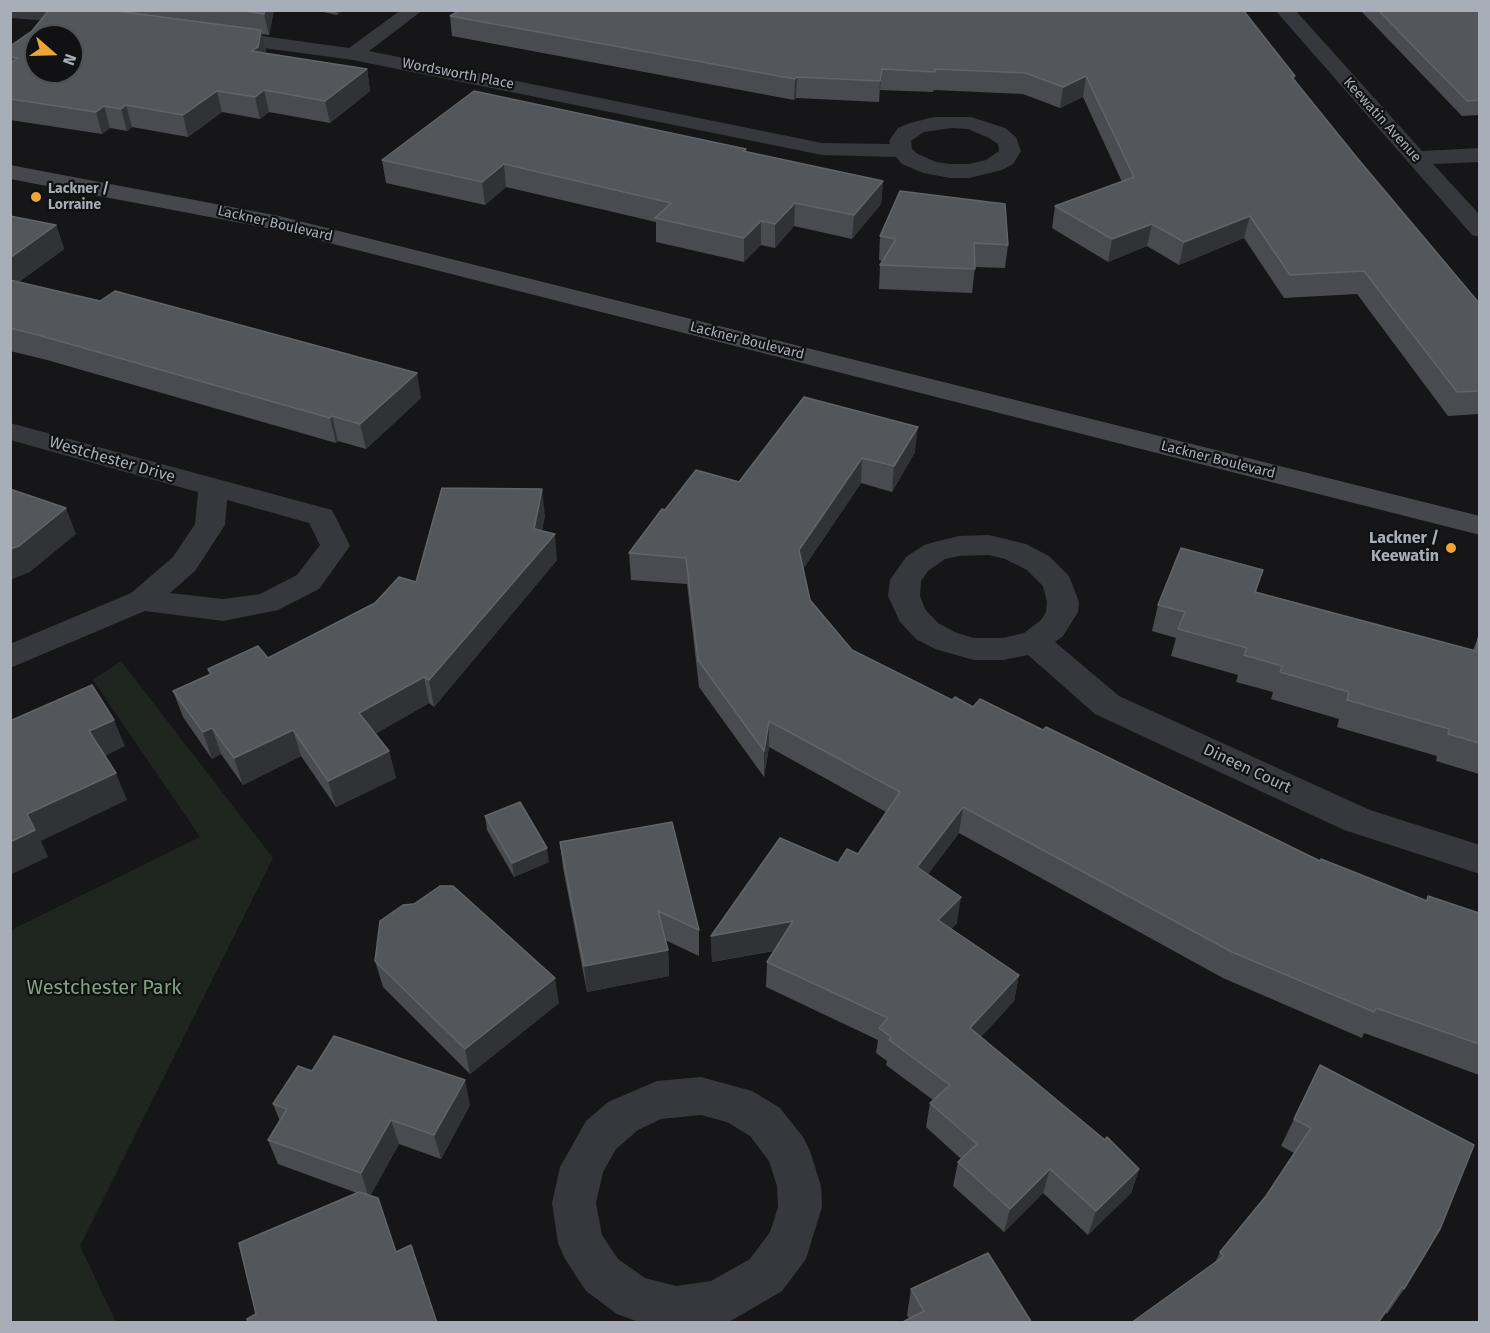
<!DOCTYPE html>
<html>
<head>
<meta charset="utf-8">
<style>
	body { margin:0 }
	#map { position:relative; width:1490px; height:1333px; overflow:hidden; background:#161618; font-family:"Fira Sans",sans-serif }
	canvas { display:block }
	.frame { position:absolute; inset:0; border:12px solid #a8aeb7; pointer-events:none }
	.north { position:absolute; left:24px; top:24px; width:60px; height:60px; box-sizing:border-box; background:#111113; border:2px solid #4d5055; border-radius:50%; rotate:110deg; font-size:16px; font-weight:700; line-height:24px; text-align:center; color:#a8aeb7 }
	.north::after { content:''; display:block; margin:auto; width:21px; height:27px; background:#eca539; clip-path:polygon(50% 0,100% 100%,50% 72%,0 100%) }
</style>
</head>
<body>
<div id="map">
<canvas width="1490" height="1333"></canvas>
<div class="frame"></div>
<div class="north">N</div>
</div>
<script>
const ctx = document.querySelector('canvas').getContext('2d');
ctx.lineJoin = 'round';
function fill(path, color) { ctx.fillStyle = color; ctx.fill(path, 'evenodd'); }
const shape = rows => new Path2D(rows.map(r => 'M' + r).join(''));
function strokePath(path, color, width, dash) { ctx.strokeStyle = color; ctx.lineWidth = width; ctx.lineCap = dash ? 'butt' : 'round'; ctx.setLineDash(dash || []); ctx.stroke(path); }
function label(font, color, halo, rows, align = 'center') {
  ctx.font = font + ' "Fira Sans",sans-serif'; ctx.lineWidth = 4.5; ctx.setLineDash([]); ctx.textBaseline = 'middle'; ctx.strokeStyle = halo; ctx.fillStyle = color; for (const [text, x, y, turn = 0] of rows) {
    ctx.save(); ctx.translate(x, y); ctx.rotate((+turn || 0) * Math.PI / 180); ctx.textAlign = isNaN(turn) ? turn : align; if (halo) ctx.strokeText(text, 0, 0); ctx.fillText(text, 0, 0); ctx.restore();
  }
}
fill(shape([
	[121,661,273,858,80,1246,116,1322,11,1322,11,930,200,837,93,680]
]), '#1e261f');
fill(shape([
	[10,10,91,12,98,14,100,18,98,22,91,24,10,18,10,10],
	[401,10,423,10,369,51,822,143,890,144,889,141,898,128,910,123,934,117,971,117,1005,128,1016,137,1021,151,1013,164,1002,170,969,178,950,178,923,173,902,164,896,157,822,155,353,60,219,42,212,40,209,36,212,32,219,30,349,48,401,10],
	[952,128,968,129,989,138,998,144,999,151,986,160,969,164,950,164,936,162,918,154,912,149,911,141,924,132,952,128],
	[1275,10,1295,10,1422,151,1480,148,1480,162,1433,164,1480,215,1480,237,1472,235,1275,10],
	[10,423,332,510,350,546,319,589,278,610,223,621,145,611,10,668,10,644,131,593,173,557,195,524,198,492,10,440,10,423],
	[227,500,309,523,320,545,297,575,260,594,223,599,170,593,195,571,225,525,227,500],
	[989,535,1026,544,1049,556,1069,576,1079,602,1078,612,1063,636,1055,642,1119,696,1370,810,1480,845,1480,874,1344,830,1095,714,1028,655,1003,660,974,660,935,649,916,639,900,622,888,596,890,580,906,557,924,545,935,542,959,536,989,535],
	[989,555,1005,559,1027,570,1043,586,1047,602,1046,612,1041,620,1024,633,1003,638,974,638,957,633,938,623,925,609,920,596,921,581,928,571,945,559,959,556,989,555],
	[701,1077,752,1091,780,1108,803,1137,810,1151,821,1186,822,1207,806,1259,782,1291,729,1322,639,1322,617,1314,586,1291,565,1259,558,1243,552,1203,560,1167,586,1121,608,1102,657,1081,701,1077],
	[701,1115,727,1122,750,1136,769,1161,777,1186,778,1207,770,1232,750,1259,711,1281,676,1286,645,1278,618,1259,602,1235,596,1203,603,1172,616,1149,638,1130,661,1119,701,1115]
]), '#37383d');
fill(shape([
	[10,165,279,216,1480,516,1480,535,278,230,10,179,10,165]
]), '#45474c');
fill(shape([
	[49,10,274,10,269,35,262,34,266,50,265,53,367,69,370,91,330,123,269,112,260,119,222,112,188,137,132,127,127,131,110,128,102,134,10,120,10,46,32,31],
	[314,10,343,10,337,15],
	[1360,10,1479,10,1479,115,1462,116],
	[450,16,1295,76,1294,80,1358,159,1479,303,1479,414,1448,416,1357,294,1284,298,1244,238,1179,265,1147,246,1108,262,1052,228,1055,206,1122,182,1083,97,1060,108,1023,94,934,90,933,92,880,90,879,102,796,98,794,100,452,36],
	[746,149,746,152,883,181,881,204,852,239,794,226,775,248,761,245,744,262,656,242,656,222,506,187,485,205,386,183,382,160],
	[10,216,56,225,64,249,19,282,421,398,366,449,338,441,336,443,47,360,10,351],
	[880,236,1008,245,1005,268,975,267,972,293,879,289,880,265,883,261,879,260],
	[804,397,915,452,892,492,861,483,803,569,810,600,852,650,952,700,1043,730,1320,861,1426,901,1428,896,1479,913,1479,1075,1364,1033,1362,1038,1223,978,959,833,928,874,957,923,951,929,1019,975,1014,1001,981,1037,1139,1169,1131,1193,1088,1235,1043,1193,1004,1232,953,1186,958,1162,961,1159,926,1127,930,1103,933,1100,886,1065,887,1061,876,1053,878,1040,766,987,767,962,774,951,712,962,711,936,838,863,858,854,886,812,769,747,764,777,699,687,687,584,631,580,629,553,665,510,739,482],
	[545,515,542,531,557,560,434,707,429,703,375,734,389,751,396,778,336,807,301,756,243,785,221,754,212,759,183,717,173,691,210,674,208,669,268,658],
	[1263,570,1256,592,1473,650,1478,638,1479,639,1479,774,1436,761,1437,756,1337,727,1339,719,1271,699,1273,692,1236,682,1238,675,1171,656,1176,638,1152,631,1158,605],
	[485,816,549,862,514,877,487,830],
	[560,842,699,930,699,956,665,940,668,950,669,976,587,992,563,868],
	[375,961,559,1003,470,1074,383,987],
	[1320,1065,1404,1289,1387,1314,1385,1313,1215,1263,1220,1252,1266,1196,1294,1153,1281,1146],
	[312,1071,470,1105,441,1159,399,1144,370,1196,256,1314,357,1193,278,1164,268,1140,280,1121,273,1104],
	[911,1289,1032,1323,909,1319,907,1315]
]), '#494b50');
fill(shape([
	[265,10,274,10,269,35,264,14],
	[336,10,343,10,337,15],
	[261,30,266,50,262,68,251,51],
	[367,69,370,91,330,123,325,101],
	[882,69,880,90,879,102,880,81],
	[1086,76,1083,97,1060,108,1063,87],
	[797,77,796,98,794,100,795,79],
	[264,90,269,112,260,119,255,97],
	[217,91,222,112,188,137,183,115],
	[126,105,132,127,127,131,121,109],
	[104,106,110,128,102,134,96,112],
	[504,164,506,187,485,205,482,182],
	[883,181,881,204,852,239,854,215],
	[795,203,794,226,775,248,775,224],
	[1250,216,1244,238,1179,265,1184,242],
	[761,221,761,245,744,262,744,238],
	[1152,224,1147,246,1108,262,1112,239],
	[56,225,64,249,10,288,10,258],
	[417,373,421,398,366,449,360,424],
	[332,416,338,441,336,443,330,418],
	[918,427,915,452,892,492,894,466],
	[862,458,861,483,798,576,799,550],
	[542,489,545,515,537,554,555,534,557,560,434,707,429,680,534,529],
	[66,508,76,534,30,572,10,580,10,549],
	[424,677,429,703,365,740,359,713],
	[114,720,125,746,101,758,89,731],
	[769,721,769,747,764,777,764,751],
	[212,728,221,754,212,759,203,732],
	[293,730,301,756,243,785,234,758],
	[389,751,396,778,336,807,328,781],
	[116,773,127,800,41,841,48,857,10,875,10,842,27,814],
	[963,807,959,833,914,893,917,867],
	[547,848,549,862,514,877,512,863],
	[961,897,957,923,934,946,938,920],
	[793,921,793,947,712,962,711,936],
	[668,950,669,976,587,992,584,966],
	[1019,975,1014,1001,966,1053,970,1028],
	[555,978,559,1003,470,1074,465,1049],
	[465,1080,470,1105,441,1159,434,1135],
	[391,1120,399,1144,369,1198,361,1173],
	[1050,1169,1043,1193,1004,1232,1010,1209],
	[1139,1169,1131,1193,1088,1235,1096,1211]
]), '#303235');
const building = shape([
	[49,10,109,10,261,30,258,47,251,51,367,69,325,101,264,90,255,97,217,91,183,115,126,105,121,109,104,106,96,112,10,99,10,64,18,58,10,57,10,46,32,31,49,10],
	[36,36,72,36,72,72,36,72,36,36],
	[239,10,265,10,264,14,239,10],
	[460,10,1243,10,1295,76,1291,76,1358,159,1479,303,1479,391,1457,392,1364,271,1290,275,1250,216,1184,242,1152,224,1112,239,1055,206,1134,177,1086,76,1063,87,1026,73,935,69,935,72,882,69,880,81,797,77,795,79,450,16,460,10],
	[1378,10,1479,10,1479,100,1467,101,1378,10],
	[474,91,746,149,743,151,883,181,854,215,795,203,775,224,761,221,744,238,655,218,671,203,504,164,482,182,382,160,474,91],
	[900,191,1005,204,1008,245,974,243,975,269,880,265,896,239,880,236,900,191],
	[10,216,56,225,10,258,10,216],
	[10,280,100,301,115,291,417,373,360,424,332,416,330,418,38,335,10,328,10,280],
	[804,397,918,427,894,466,862,458,799,550,810,600,852,650,952,700,955,697,973,707,980,699,1043,730,1046,727,1320,861,1321,859,1427,901,1428,896,1479,913,1479,1044,1376,1008,1374,1012,1232,952,963,807,917,867,961,897,938,920,1019,975,970,1028,1105,1140,1107,1137,1139,1169,1096,1211,1050,1169,1010,1209,958,1162,977,1144,930,1103,950,1085,889,1040,891,1037,879,1028,888,1018,767,962,793,921,711,936,780,838,838,863,847,849,858,854,900,792,769,721,764,751,698,660,686,558,629,553,662,509,665,510,696,470,739,482,804,397],
	[442,488,542,489,534,529,555,534,429,680,424,677,359,713,389,751,328,781,293,730,234,758,212,728,203,732,173,691,211,674,208,669,258,646,268,658,375,603,399,577,416,582,442,488],
	[10,489,66,508,19,546,10,549,10,489],
	[1181,548,1263,570,1255,592,1476,651,1478,638,1479,639,1479,743,1448,734,1449,729,1347,700,1349,692,1280,672,1282,666,1244,655,1247,648,1178,629,1185,612,1158,605,1181,548],
	[92,685,114,720,89,731,116,773,27,814,35,830,10,842,10,721,92,685],
	[520,802,547,848,512,863,485,816,520,802],
	[672,822,699,930,658,911,668,950,584,966,560,842,672,822],
	[440,886,453,886,555,978,465,1049,375,961,380,921,403,905,414,904,440,886],
	[334,1036,465,1080,434,1135,391,1120,361,1173,268,1140,287,1109,273,1104,298,1066,312,1071,334,1036],
	[1320,1065,1474,1145,1440,1229,1404,1289,1402,1287,1378,1323,1131,1323,1224,1256,1220,1252,1266,1196,1311,1128,1294,1119,1320,1065],
	[359,1192,378,1198,396,1252,411,1245,437,1323,248,1323,247,1319,256,1314,239,1243,359,1192],
	[988,1253,1032,1323,901,1323,924,1311,911,1289,988,1253]
]);
fill(building, '#53565b');
strokePath(building, '#616469', 1.5);
for (const [x, y, r, color] of [
	[36,197,6,"#eca539"],
	[1451,548,6,"#eca539"]
]) { const dot = new Path2D(); dot.arc(x, y, r, 0, 2 * Math.PI); ctx.fillStyle = color; ctx.fill(dot); strokePath(dot, '#111113', 2); }
label('14px', '#a8aeb7', '#111113', [
	["Wordsworth Place",458,74,11],
	["Keewatin Avenue",1382,120,48],
	["Lackner Boulevard",275,224,13],
	["Lackner Boulevard",747,341,14],
	["Lackner Boulevard",1218,460,14]
]);
label('bold 14px', '#a8aeb7', '#111113', [
	["Lackner /",48,189],
	["Lorraine",48,205]
], 'left');
label('16px', '#a8aeb7', '#111113', [
	["Westchester Drive",112,460,16],
	["Dineen Court",1247,769,25]
]);
label('bold 16px', '#a8aeb7', '#111113', [
	["Lackner /",1439,539],
	["Keewatin",1439,557]
], 'right');
label('20px', '#80a280', '#111113', [
	["Westchester Park",104,988]
]);
</script>
</body>
</html>
